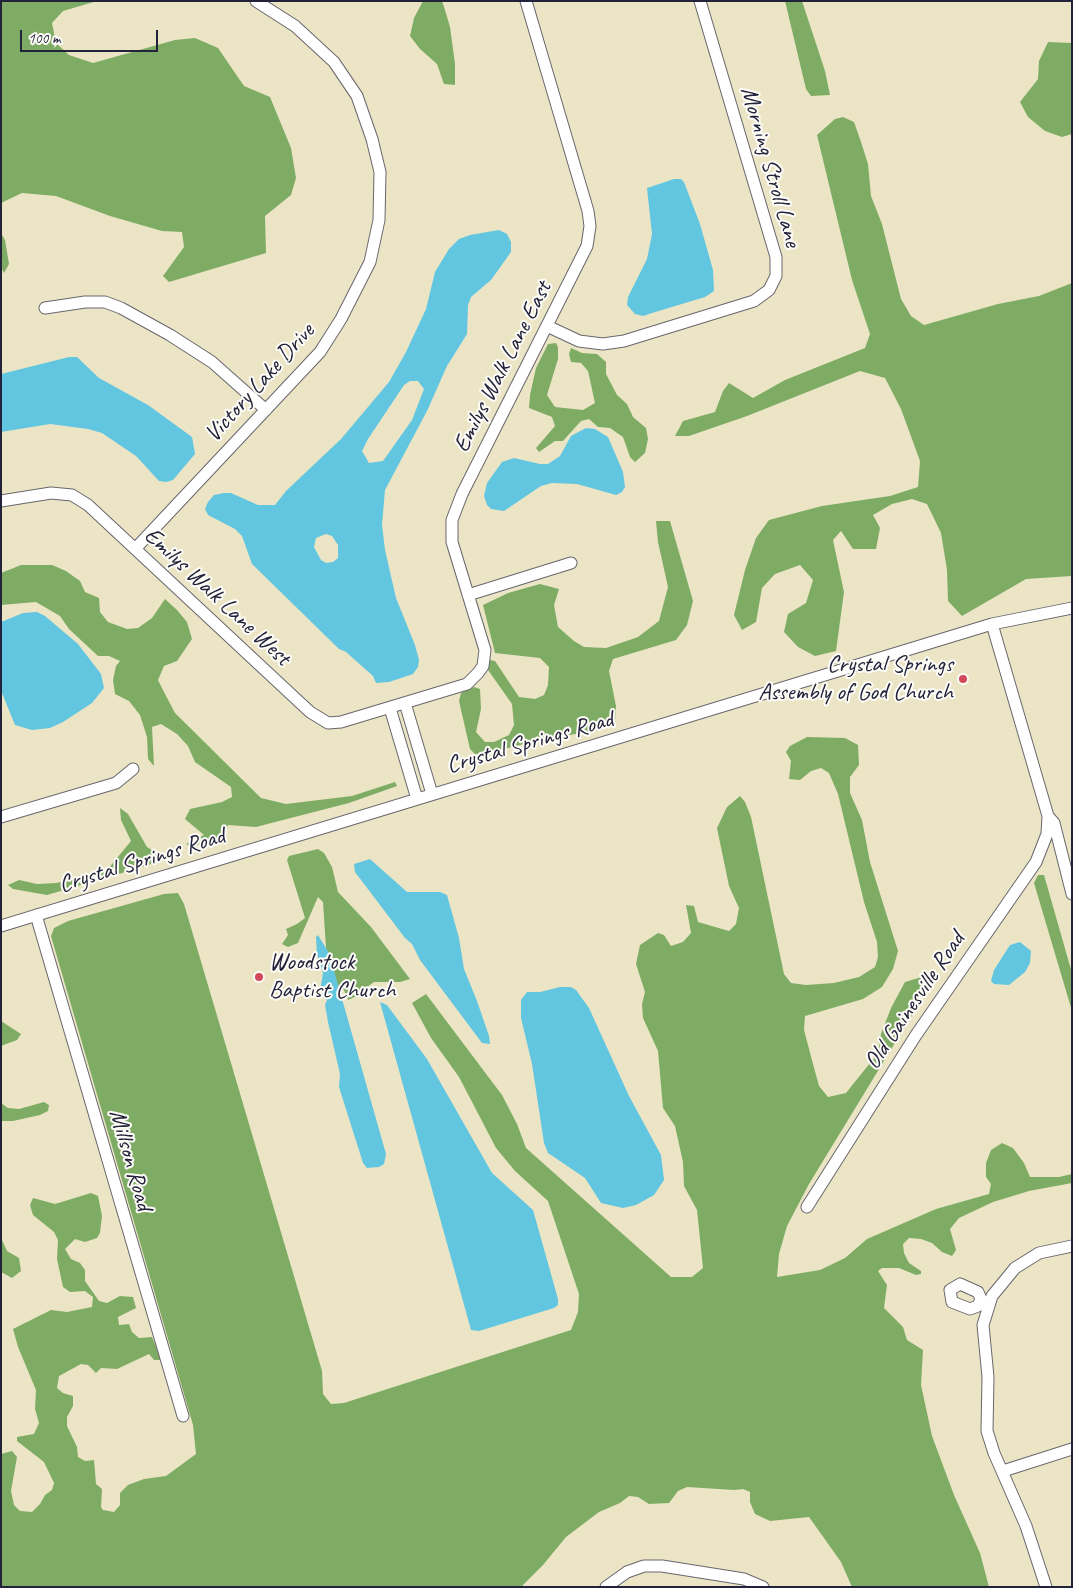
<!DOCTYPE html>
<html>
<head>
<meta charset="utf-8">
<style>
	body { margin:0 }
	#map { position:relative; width:1073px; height:1588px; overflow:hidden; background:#ebe5c6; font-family:Caveat,sans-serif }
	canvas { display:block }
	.frame { position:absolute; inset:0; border:2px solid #22223b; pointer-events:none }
	.scale { position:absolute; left:20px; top:30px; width:138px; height:22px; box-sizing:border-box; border:2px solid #22223b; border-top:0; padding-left:6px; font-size:15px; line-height:18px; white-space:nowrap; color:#22223b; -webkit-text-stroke:4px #fdfcf7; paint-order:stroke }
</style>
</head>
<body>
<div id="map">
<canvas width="1073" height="1588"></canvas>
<div class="frame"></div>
<div class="scale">100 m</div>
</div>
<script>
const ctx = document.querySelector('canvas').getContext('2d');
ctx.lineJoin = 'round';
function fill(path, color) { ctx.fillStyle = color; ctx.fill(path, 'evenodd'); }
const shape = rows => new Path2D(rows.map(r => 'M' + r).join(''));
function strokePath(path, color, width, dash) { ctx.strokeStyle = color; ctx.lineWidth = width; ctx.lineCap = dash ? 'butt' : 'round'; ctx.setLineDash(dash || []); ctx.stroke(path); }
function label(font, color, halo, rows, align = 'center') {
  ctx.font = font + ' Caveat,sans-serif'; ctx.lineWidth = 4; ctx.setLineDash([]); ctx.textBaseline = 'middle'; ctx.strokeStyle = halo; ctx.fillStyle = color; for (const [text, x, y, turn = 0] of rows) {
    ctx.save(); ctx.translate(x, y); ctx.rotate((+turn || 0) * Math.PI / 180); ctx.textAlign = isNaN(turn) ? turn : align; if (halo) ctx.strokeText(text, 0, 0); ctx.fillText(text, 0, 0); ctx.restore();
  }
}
fill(shape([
	[1,1,97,1,63,11,52,23,56,43,69,55,93,63,175,40,195,38,218,48,244,86,270,97,291,148,296,178,291,195,265,216,266,253,169,282,163,276,184,247,182,232,162,231,110,216,56,196,22,193,1,203],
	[423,1,442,1,445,10,450,27,455,64,455,85,444,84,437,64,420,49,410,36,414,18],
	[785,1,802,1,825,71,830,95,811,96,806,89],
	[1048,42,1072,43,1072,134,1062,137,1045,131,1028,117,1020,102,1038,79,1039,61],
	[843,117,854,122,861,142,868,164,871,196,882,224,901,299,911,316,924,325,998,304,1039,296,1072,283,1072,576,1026,579,962,616,948,601,947,570,941,533,927,504,912,499,892,504,873,515,880,528,876,549,853,549,841,531,833,540,844,592,836,651,815,656,798,647,784,632,788,614,806,603,813,580,800,565,775,574,762,588,756,622,742,630,734,615,745,570,756,538,769,520,822,506,890,496,918,487,920,461,901,409,885,378,860,371,747,416,689,436,675,436,683,421,715,412,723,391,729,383,753,398,785,380,865,348,870,334,852,280,817,135,835,119],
	[1,233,5,240,9,264,4,273,1,267],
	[556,343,558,347,558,359,547,395,555,407,583,410,595,403,588,371,581,363,571,362,569,354,571,348,582,353,597,354,606,362,606,374,617,395,627,404,633,417,646,428,648,439,645,453,635,462,630,457,623,437,610,428,598,427,589,419,581,421,563,441,555,441,539,452,536,448,555,426,552,417,529,408,530,395,536,368,548,344],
	[656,521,670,521,693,601,687,625,676,640,613,659,609,671,616,706,615,720,593,731,540,740,488,753,475,754,470,749,459,701,461,693,474,687,480,689,481,709,476,732,485,742,494,742,509,735,514,725,512,704,488,670,490,660,495,661,519,697,535,699,544,695,548,685,549,667,540,658,495,653,483,605,508,593,540,584,559,589,554,605,558,627,574,641,584,647,606,648,638,637,659,621,668,587,658,542],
	[21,565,52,565,66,571,80,581,85,592,99,598,100,612,108,622,127,629,138,628,152,618,165,599,177,610,187,622,192,639,177,661,164,666,158,680,165,694,175,713,261,798,286,804,352,796,395,782,397,786,349,803,279,821,256,827,228,825,224,835,212,842,190,846,186,844,204,835,185,819,190,809,222,802,232,797,231,787,195,762,188,746,177,734,161,724,152,727,154,766,148,759,147,737,140,715,129,701,115,694,113,680,116,666,120,661,109,656,98,656,69,629,60,616,36,602,1,605,1,573],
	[807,737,845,738,858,745,859,765,850,777,850,793,862,820,870,862,898,951,893,969,882,987,863,999,805,1016,804,1030,813,1064,819,1086,828,1097,846,1093,878,1053,881,1034,891,1008,905,982,922,977,925,986,912,1015,809,1184,787,1226,779,1254,777,1277,820,1270,845,1258,867,1239,936,1209,989,1194,991,1184,986,1177,986,1163,991,1150,1002,1143,1013,1148,1024,1163,1030,1177,1059,1177,1072,1174,1072,1183,1029,1191,993,1202,959,1218,950,1229,956,1250,952,1256,942,1252,932,1243,921,1239,909,1238,903,1244,904,1253,909,1263,921,1271,921,1274,916,1275,899,1268,882,1268,878,1271,887,1285,884,1308,903,1327,907,1340,923,1350,921,1385,932,1436,954,1495,980,1553,989,1587,852,1587,841,1562,809,1517,770,1521,755,1514,750,1502,750,1492,743,1489,734,1490,687,1487,678,1491,669,1503,649,1504,638,1497,629,1496,620,1503,599,1512,566,1537,543,1565,521,1587,1,1587,1,1454,12,1451,17,1457,11,1491,14,1505,20,1511,32,1512,40,1504,45,1495,52,1490,54,1483,44,1462,17,1441,17,1437,34,1434,39,1423,35,1409,36,1390,18,1347,13,1329,51,1310,67,1312,92,1307,93,1297,85,1291,70,1292,63,1287,57,1259,58,1240,54,1232,33,1215,30,1205,33,1198,55,1204,91,1193,98,1196,102,1216,100,1233,97,1238,85,1242,75,1239,65,1249,71,1259,80,1263,85,1270,85,1281,99,1301,107,1303,120,1296,133,1297,136,1308,118,1317,119,1325,129,1324,132,1332,139,1338,152,1337,162,1360,154,1360,149,1354,117,1369,101,1368,96,1373,88,1365,81,1364,59,1376,57,1388,63,1393,73,1396,73,1406,67,1417,67,1426,77,1447,78,1457,85,1461,94,1460,96,1484,102,1489,101,1507,103,1510,114,1512,120,1505,120,1493,128,1485,144,1479,166,1476,196,1454,193,1425,51,936,54,928,68,921,164,894,178,893,184,904,322,1371,323,1394,331,1404,344,1403,571,1330,578,1312,579,1294,548,1201,515,1171,496,1148,459,1077,431,1038,412,1003,426,994,502,1095,517,1124,526,1148,671,1277,692,1277,703,1268,697,1210,684,1186,683,1162,675,1126,663,1108,658,1051,643,1018,642,1004,645,992,636,964,640,945,658,933,664,935,671,946,683,942,691,933,686,905,694,906,698,922,729,931,736,924,739,908,729,886,717,828,727,807,740,796,745,802,751,817,784,974,791,983,806,985,834,983,859,977,875,967,878,957,877,942,864,902,838,794,829,773,821,768,811,771,800,780,789,779,791,761,786,752,790,746],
	[120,808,128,814,147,847,157,853,157,859,149,865,47,895,13,889,8,885,19,880,37,884,56,883,83,878,108,869,131,841,121,820],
	[318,849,324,853,332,867,338,892,371,927,410,979,400,982,374,982,363,990,361,994,348,1000,344,990,338,986,326,948,323,902,318,897,298,943,288,947,282,944,288,935,286,929,297,924,305,918,287,860,289,856],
	[1038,875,1044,875,1072,973,1072,1011,1034,883],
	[1,1021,21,1034,17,1040,1,1046],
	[44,1102,49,1105,48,1111,40,1115,13,1121,1,1121,1,1103,8,1108,19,1109],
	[1,1217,2,1240,7,1251,19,1258,21,1271,12,1278,1,1272]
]), '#7fac64');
fill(shape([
	[674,179,681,179,684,182,700,224,713,270,714,291,705,297,652,313,643,316,635,314,627,305,628,297,647,259,652,234,647,188],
	[499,230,507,234,511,242,511,252,491,280,471,297,468,305,467,334,447,366,427,411,385,490,382,525,385,550,396,598,415,645,419,660,418,667,413,674,389,682,376,683,373,676,346,652,339,649,252,564,242,536,235,529,208,515,205,509,208,502,214,495,224,493,231,493,258,505,275,505,286,491,341,439,389,382,406,352,426,309,435,272,449,249,459,239,470,235],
	[410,381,418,381,424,389,412,420,383,461,369,463,362,451,368,439,404,385],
	[326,534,332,536,338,545,338,558,333,562,326,563,321,560,314,547,316,538],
	[69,357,77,357,99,378,148,405,192,437,195,454,173,480,166,482,159,481,136,456,102,433,88,429,50,424,1,432,1,374],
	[586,428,595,429,608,437,623,472,625,487,622,492,616,495,577,484,552,483,541,486,504,511,491,509,487,505,484,496,487,483,502,462,514,458,540,464,548,464,560,456,571,436],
	[37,612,45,616,78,644,101,674,104,688,92,703,63,722,50,728,32,730,15,725,2,693,1,622,23,613],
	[370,859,407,892,440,892,447,895,459,938,464,969,477,1001,489,1036,490,1044,482,1043,420,960,412,944,405,938,355,872,354,864],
	[318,935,329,953,386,1154,384,1164,379,1167,367,1168,363,1163,339,1087,340,1074,328,1022,325,1005,327,1000,322,997,320,991,323,973,317,955,316,937],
	[1020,942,1031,951,1030,963,1025,972,1009,985,994,984,991,981,994,970,1010,945],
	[560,987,571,987,576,990,589,1008,629,1096,661,1155,664,1180,654,1195,636,1205,623,1208,601,1203,585,1178,548,1153,544,1143,532,1064,521,1018,521,1000,527,992,540,992],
	[380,1002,387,1005,427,1059,492,1173,533,1210,558,1299,558,1305,554,1308,479,1331,471,1330]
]), '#62c6e0');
const minor = shape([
	[45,308,85,302,105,302,121,308,170,335,212,362,266,410],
	[547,326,579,341,603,344,624,341,754,301,769,290,776,276,776,257,700,1],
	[1,501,51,493,72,495,88,505,310,712,328,723,341,722,467,684,478,673,483,666,485,650,452,542,452,520,462,494,587,246,590,226,588,211,526,1],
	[135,549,320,352,341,319,370,262,379,220,380,172,372,139,357,96,334,62,295,26,256,1],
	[468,595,571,563],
	[992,624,1048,816,1054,823,1072,894],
	[405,703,432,794],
	[390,708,417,799],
	[1,817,116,783,133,769],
	[36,915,183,1416],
	[1,926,992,624,1072,608],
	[807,1207,916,1035,1036,862,1047,834,1048,816],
	[960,1284,978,1292,981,1299,978,1306,970,1309,952,1302,950,1290,960,1284],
	[1003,1471,1072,1449],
	[606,1587,627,1572,644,1566,662,1566,744,1579,763,1587],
	[1046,1587,1026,1526,994,1453,987,1431,988,1377,983,1325,992,1296,1015,1268,1039,1253,1072,1246]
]);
strokePath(minor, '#68666c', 13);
strokePath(minor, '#fff', 11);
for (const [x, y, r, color] of [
	[963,679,5,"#d1495b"],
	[259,977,5,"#d1495b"]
]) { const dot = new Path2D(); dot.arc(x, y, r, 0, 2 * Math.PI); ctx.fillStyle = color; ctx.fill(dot); strokePath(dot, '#fdfcf7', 2); }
label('24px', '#22223b', '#fdfcf7', [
	["Morning Stroll Lane",770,167,74],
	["Emilys Walk Lane East",503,367,-63],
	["Victory Lake Drive",260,383,-48],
	["Emilys Walk Lane West",217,597,43],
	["Crystal Springs Road",530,743,-16],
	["Crystal Springs Road",142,861,-17],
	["Old Gainesville Road",915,1001,-56],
	["Millson Road",130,1160,74]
]);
label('24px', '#22223b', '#fdfcf7', [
	["Crystal Springs",953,665],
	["Assembly of God Church",953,693],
	["Woodstock",269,963,"left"],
	["Baptist Church",269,991,"left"]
], 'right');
</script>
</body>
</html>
